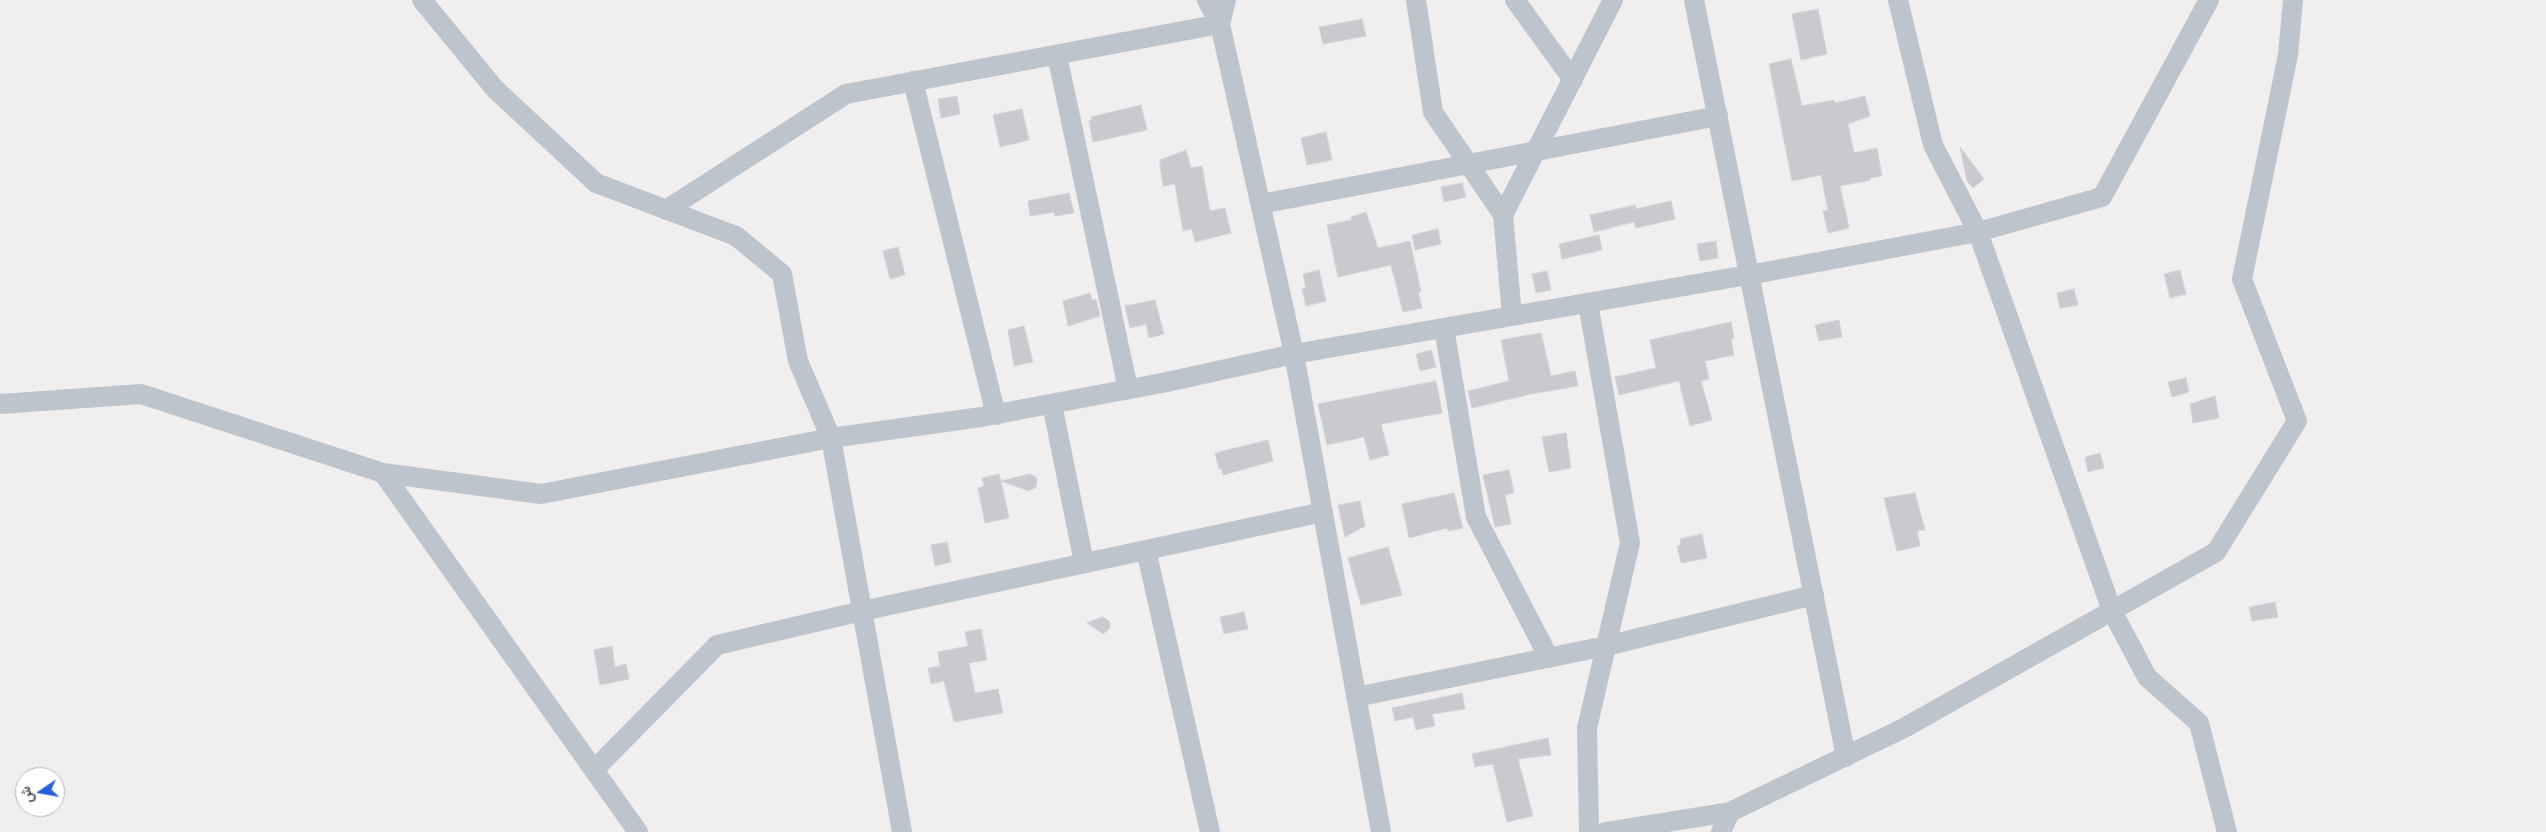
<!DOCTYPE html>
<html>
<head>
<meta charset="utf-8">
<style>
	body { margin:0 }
	#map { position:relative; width:2546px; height:832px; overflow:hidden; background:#f0eeee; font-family:Lato,Vazirmatn,sans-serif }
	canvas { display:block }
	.north { position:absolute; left:15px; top:767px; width:50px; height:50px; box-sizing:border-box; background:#fff; border:1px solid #b5b9bd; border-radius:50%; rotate:258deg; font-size:14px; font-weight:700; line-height:20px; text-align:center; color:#47505a }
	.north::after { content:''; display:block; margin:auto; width:18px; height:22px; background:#2363d5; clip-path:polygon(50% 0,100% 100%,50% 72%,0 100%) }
</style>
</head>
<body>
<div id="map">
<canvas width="2546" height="832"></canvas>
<div class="north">ش</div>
</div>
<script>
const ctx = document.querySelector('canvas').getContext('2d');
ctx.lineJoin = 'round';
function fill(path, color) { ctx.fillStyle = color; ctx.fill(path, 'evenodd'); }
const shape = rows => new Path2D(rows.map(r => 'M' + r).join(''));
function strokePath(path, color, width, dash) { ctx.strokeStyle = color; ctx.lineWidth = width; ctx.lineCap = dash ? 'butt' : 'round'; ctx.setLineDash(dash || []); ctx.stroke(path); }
const building = shape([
	[1818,9,1827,54,1801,60,1792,14,1818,9],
	[1362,19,1366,36,1323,44,1319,27,1362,19],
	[1791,59,1802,106,1834,100,1835,103,1865,96,1870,116,1848,124,1854,153,1877,148,1882,176,1870,178,1871,180,1840,186,1849,228,1828,233,1823,211,1828,210,1821,175,1792,181,1769,64,1791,59],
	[957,96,960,114,941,118,938,99,957,96],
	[1141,105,1147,130,1093,142,1089,121,1092,120,1091,117,1141,105],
	[1022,109,1029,140,1000,147,993,115,1022,109],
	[1326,132,1332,160,1307,165,1301,138,1326,132],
	[1960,147,1984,179,1973,188,1967,181,1960,147],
	[1186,150,1191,168,1202,166,1210,211,1225,208,1231,233,1195,242,1192,229,1183,231,1175,184,1163,186,1160,165,1160,160,1186,150],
	[1462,183,1466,197,1444,202,1441,187,1462,183],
	[1069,193,1074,213,1055,216,1054,212,1030,216,1028,201,1069,193],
	[1671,201,1675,219,1636,228,1634,222,1594,232,1590,215,1635,205,1636,209,1671,201],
	[1366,212,1378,248,1410,241,1421,292,1418,292,1422,308,1403,312,1391,265,1338,277,1327,225,1352,220,1351,217,1366,212],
	[1438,229,1441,244,1415,250,1412,235,1438,229],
	[1599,235,1602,250,1562,259,1559,244,1599,235],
	[1716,241,1718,258,1700,261,1697,244,1716,241],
	[898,247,905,275,890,279,883,251,898,247],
	[1319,270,1326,301,1306,306,1302,289,1306,288,1303,274,1319,270],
	[2180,270,2186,294,2170,298,2164,274,2180,270],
	[1547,271,1551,290,1536,293,1532,274,1547,271],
	[2074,289,2078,305,2060,308,2057,293,2074,289],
	[1090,293,1092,300,1096,299,1100,316,1068,326,1063,301,1090,293],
	[1155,300,1164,334,1149,338,1146,324,1130,328,1125,306,1155,300],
	[1839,320,1842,337,1819,341,1815,325,1839,320],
	[1731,322,1734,338,1731,339,1734,355,1705,361,1709,379,1701,381,1712,420,1690,426,1679,381,1619,395,1615,377,1656,368,1650,340,1731,322],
	[1024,326,1033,362,1014,366,1008,330,1024,326],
	[1541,333,1551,376,1575,371,1578,386,1531,394,1472,408,1468,391,1509,381,1501,340,1541,333],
	[1431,350,1436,367,1420,371,1416,354,1431,350],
	[2186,378,2189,392,2172,397,2168,382,2186,378],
	[1436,381,1442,413,1381,424,1389,455,1370,460,1364,437,1327,445,1318,404,1436,381],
	[2215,396,2219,418,2193,423,2190,404,2215,396],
	[1566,433,1571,468,1549,472,1542,437,1566,433],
	[1268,440,1273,461,1223,475,1221,468,1219,469,1215,453,1268,440],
	[2100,453,2104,468,2088,472,2085,457,2100,453],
	[1509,470,1514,493,1505,495,1511,524,1495,527,1483,475,1509,470],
	[999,474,1001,481,1030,474,1034,476,1037,479,1036,487,1029,491,1001,481,1009,518,985,523,978,488,984,486,982,478,999,474],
	[1454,493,1463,528,1448,531,1447,528,1409,538,1402,504,1454,493],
	[1915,493,1925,530,1917,531,1920,546,1897,551,1884,498,1915,493],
	[1360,501,1365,526,1345,537,1338,505,1360,501],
	[1702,534,1707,558,1681,563,1677,546,1681,545,1680,539,1702,534],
	[947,542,951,562,935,566,931,545,947,542],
	[1388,547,1402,595,1361,605,1348,558,1388,547],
	[2275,602,2278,617,2252,621,2249,607,2275,602],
	[1244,612,1248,629,1224,634,1220,617,1244,612],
	[1102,617,1109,621,1110,625,1109,629,1103,634,1087,623,1102,617],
	[981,629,987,660,969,663,975,693,998,689,1003,713,954,722,944,681,931,684,928,668,940,666,938,652,968,646,965,632,981,629],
	[612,646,615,667,626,664,629,679,600,685,594,650,612,646],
	[1462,693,1465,709,1432,714,1435,726,1416,730,1413,717,1395,721,1392,708,1462,693],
	[1548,738,1551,755,1518,759,1533,816,1507,822,1493,764,1475,767,1472,754,1548,738]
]);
fill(building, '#c8cad0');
strokePath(building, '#d2d4d9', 1);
strokePath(shape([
	[422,0,495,89,596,183,736,236,782,274,798,361,831,438,981,417,1167,382,1294,354,1765,272,1978,232,1933,145,1898,0],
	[1207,0,1220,24,1294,354,1381,832],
	[1416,0,1433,112,1503,215],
	[1515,0,1573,80],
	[1694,0,1846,757],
	[2209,0,2102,197,1978,232,2112,611,2147,677,2199,723,2227,832],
	[1057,55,1128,389],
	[913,81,996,415],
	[1261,204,1718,116],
	[666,210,846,94,1220,24,1226,0],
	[1588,303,1630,543,1587,728,1589,832],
	[1512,316,1503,215,1613,0],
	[1444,328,1476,517,1549,658],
	[0,404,141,394,383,473,541,494,831,438,902,832],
	[1052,404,1084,563],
	[383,473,638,832],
	[1146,550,1210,832],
	[1356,697,1606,646,1814,595],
	[594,770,717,645,862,611,1323,512],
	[1605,832,1730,812],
	[1721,832,1730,812,1904,728,2216,552,2297,421,2242,279,2288,55,2293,0]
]), '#bdc4cc', 20);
</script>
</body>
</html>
